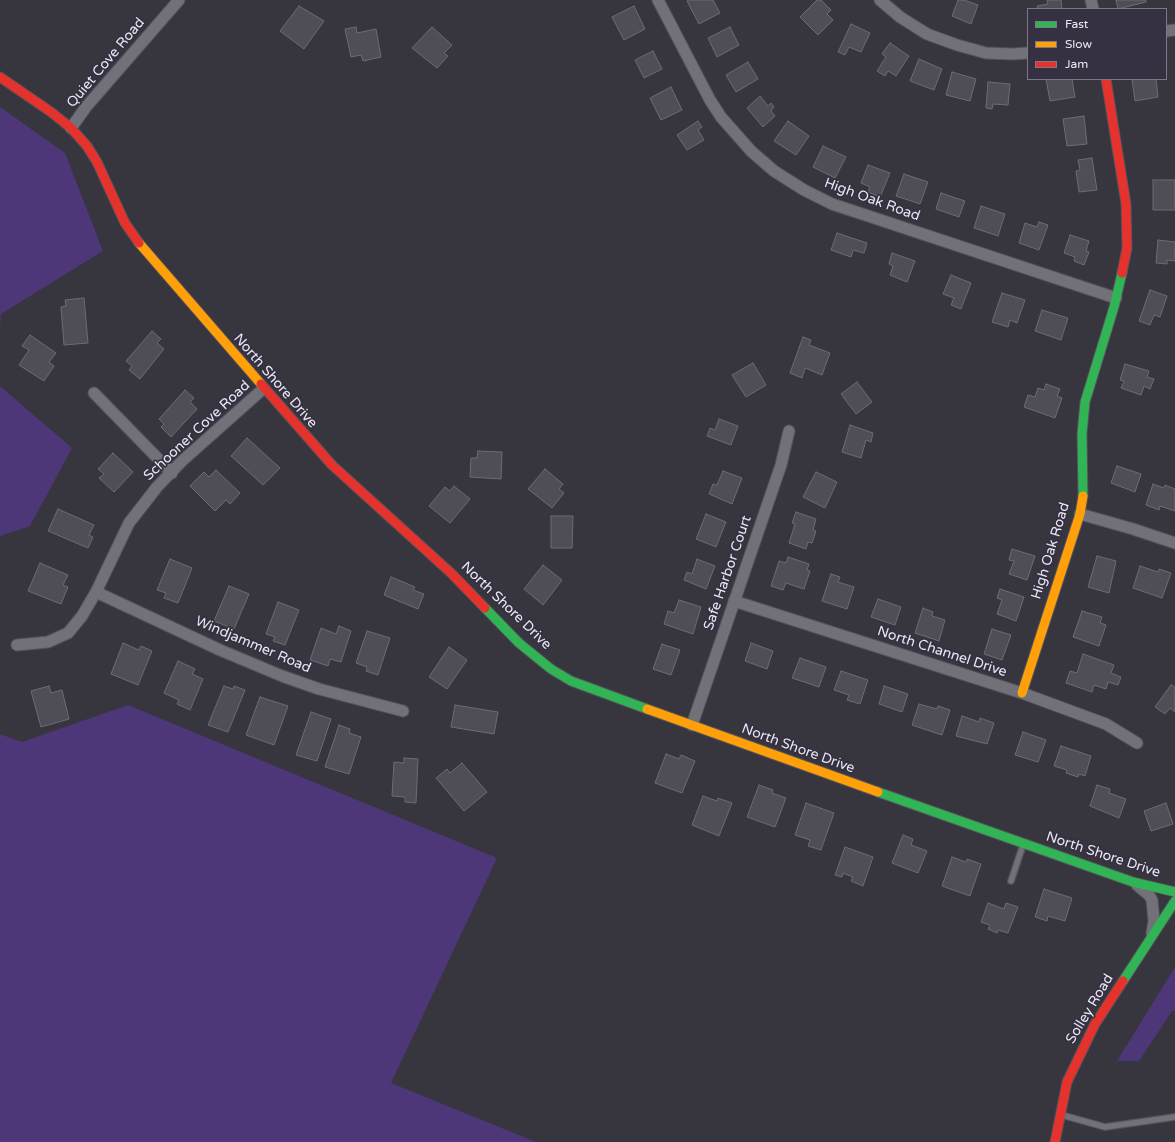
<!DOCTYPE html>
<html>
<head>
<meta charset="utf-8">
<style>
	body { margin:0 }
	#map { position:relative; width:1175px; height:1142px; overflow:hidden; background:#37353e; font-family:"Varela Round",sans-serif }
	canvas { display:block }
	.legend { position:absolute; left:1027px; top:8px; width:140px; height:72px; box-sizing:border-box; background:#353142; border:1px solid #7d7a88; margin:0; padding:5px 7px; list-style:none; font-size:12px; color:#eae7f2 }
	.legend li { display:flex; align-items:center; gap:8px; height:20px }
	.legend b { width:20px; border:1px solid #7d7a88 }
</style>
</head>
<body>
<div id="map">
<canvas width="1175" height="1142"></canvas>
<ul class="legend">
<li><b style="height:5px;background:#30b455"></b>Fast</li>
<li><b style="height:5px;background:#ff9f0a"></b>Slow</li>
<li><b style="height:5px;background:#e5322d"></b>Jam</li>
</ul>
</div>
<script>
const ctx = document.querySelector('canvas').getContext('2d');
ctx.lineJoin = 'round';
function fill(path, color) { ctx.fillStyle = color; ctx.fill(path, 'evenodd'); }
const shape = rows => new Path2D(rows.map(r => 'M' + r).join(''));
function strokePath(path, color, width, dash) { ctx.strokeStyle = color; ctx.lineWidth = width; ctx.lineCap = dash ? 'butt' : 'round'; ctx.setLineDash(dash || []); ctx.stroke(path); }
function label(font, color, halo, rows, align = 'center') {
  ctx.font = font + ' "Varela Round",sans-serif'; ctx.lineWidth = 3.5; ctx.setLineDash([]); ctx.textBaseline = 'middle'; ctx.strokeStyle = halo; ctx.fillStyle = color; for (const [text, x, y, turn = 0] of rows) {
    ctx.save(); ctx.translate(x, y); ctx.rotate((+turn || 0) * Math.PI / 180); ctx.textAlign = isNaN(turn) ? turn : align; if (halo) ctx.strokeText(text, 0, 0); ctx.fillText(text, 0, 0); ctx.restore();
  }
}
fill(shape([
	[0,107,65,153,103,251,1,314,0,328],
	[0,386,72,448,30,526,0,536],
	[128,705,497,858,391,1083,536,1142,0,1142,0,734,22,742],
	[1175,967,1175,1011,1172,1011,1139,1061,1117,1061]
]), '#4d3778');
const building = shape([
	[689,0,713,0,720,13,699,24,687,1,689,0],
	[817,0,821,0,831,10,827,14,833,20,818,35,800,17,817,0],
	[958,0,964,0,978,5,971,24,952,16,958,0],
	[1047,0,1061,0,1062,9,1038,9,1037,6,1048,4,1047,0],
	[1116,0,1146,0,1146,2,1118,9,1116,0],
	[299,6,324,21,304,49,280,31,299,6],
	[634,6,645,29,624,40,612,17,634,6],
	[851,24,870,33,861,52,849,47,845,55,838,52,851,24],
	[356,27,357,33,376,29,381,57,363,61,361,55,351,57,345,29,356,27],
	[432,27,452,45,444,53,448,56,437,68,412,48,432,27],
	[730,27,739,45,717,57,708,38,730,27],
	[890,43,909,56,896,76,888,71,885,76,877,71,886,57,882,54,890,43],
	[653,51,662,69,644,78,635,60,653,51],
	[919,59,942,69,934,90,910,81,919,59],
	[748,62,758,79,736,92,726,75,748,62],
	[952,72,976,79,970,101,946,95,952,72],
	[1046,79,1072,79,1075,97,1050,101,1046,79],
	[1132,79,1156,79,1158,97,1135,101,1132,79],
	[988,82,1010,84,1008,105,993,104,992,109,986,108,988,82],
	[671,87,682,110,661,120,650,98,671,87],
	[760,96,768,106,771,103,774,107,771,111,775,116,763,127,747,108,760,96],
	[1084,116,1087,144,1067,146,1063,119,1084,116],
	[698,121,702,127,698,130,704,140,687,150,677,135,698,121],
	[788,121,809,136,796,155,774,141,788,121],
	[823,146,846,157,835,178,813,167,823,146],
	[1092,158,1097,190,1079,192,1076,171,1080,170,1078,160,1092,158],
	[868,165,890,173,880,197,868,192,870,187,861,183,868,165],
	[904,174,928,182,920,204,896,196,904,174],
	[1153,180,1175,180,1175,210,1153,210,1153,180],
	[941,193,965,201,959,217,936,209,941,193],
	[981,206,1005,214,998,236,974,228,981,206],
	[1039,222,1048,225,1039,250,1019,243,1025,223,1037,227,1039,222],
	[837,233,867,243,864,253,853,250,851,257,831,250,837,233],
	[1070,235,1089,241,1086,251,1089,252,1084,265,1074,261,1075,257,1064,253,1070,235],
	[1158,240,1175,242,1175,261,1167,260,1167,264,1156,263,1158,240],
	[892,253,915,261,907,282,890,275,893,266,889,264,892,253],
	[951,275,971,283,961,309,951,305,954,298,943,294,951,275],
	[1150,290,1167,296,1160,317,1154,315,1150,325,1139,321,1150,290],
	[1002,293,1025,300,1017,323,1010,320,1008,327,992,322,1002,293],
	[84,298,88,343,64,345,61,307,66,306,65,300,84,298],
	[1042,310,1068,318,1061,340,1035,331,1042,310],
	[152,331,161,339,157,343,164,349,140,379,129,370,132,366,126,361,152,331],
	[30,335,56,353,49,362,54,366,44,381,19,365,29,350,22,346,30,335],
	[803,337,811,340,809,345,830,353,822,375,805,368,802,378,790,373,803,337],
	[753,363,766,385,746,397,732,375,753,363],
	[1125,364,1149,371,1147,377,1154,379,1150,389,1144,386,1141,395,1121,388,1124,381,1120,380,1125,364],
	[857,382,872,402,856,414,841,394,857,382],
	[1046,384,1060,389,1057,396,1062,398,1055,418,1024,407,1028,395,1035,397,1038,388,1044,390,1046,384],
	[185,390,194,398,190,402,197,409,171,437,161,427,164,424,159,419,185,390],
	[719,419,738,426,731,445,707,436,710,428,715,430,719,419],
	[850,425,873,433,871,442,866,440,861,458,842,452,850,425],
	[247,438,280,468,263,485,231,456,247,438],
	[478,451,502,452,501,479,470,477,471,458,477,458,478,451],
	[113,453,133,472,114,492,99,478,104,474,98,469,113,453],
	[1117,466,1141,474,1135,492,1111,483,1117,466],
	[545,469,563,484,559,489,564,493,552,508,528,489,545,469],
	[216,470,240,493,230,504,226,500,215,511,190,486,204,472,209,477,216,470],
	[723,471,742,478,732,504,709,494,713,484,717,485,723,471],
	[816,472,837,482,825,508,803,497,816,472],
	[1153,484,1164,488,1165,485,1175,489,1175,511,1160,506,1159,510,1146,505,1153,484],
	[454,486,470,499,450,523,429,506,445,487,450,491,454,486],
	[58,509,94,525,89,535,93,537,88,548,48,531,58,509],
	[796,512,816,519,813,530,816,531,812,543,808,542,806,549,789,543,795,524,792,523,796,512],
	[706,514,726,522,716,547,696,539,706,514],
	[551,516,573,516,572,548,551,548,551,516],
	[1012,549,1035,556,1027,580,1009,574,1014,561,1009,560,1012,549],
	[1097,556,1116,561,1109,593,1088,587,1097,556],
	[788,557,809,564,807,570,810,571,804,589,786,583,783,590,771,586,779,561,786,563,788,557],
	[170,559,192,568,178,603,164,598,166,593,157,590,170,559],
	[697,559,715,566,706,589,684,580,687,572,692,574,697,559],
	[40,563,68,575,63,585,68,587,61,604,28,591,40,563],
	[543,565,562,580,543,605,524,589,543,565],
	[1140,566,1158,572,1159,569,1171,573,1162,598,1133,588,1140,566],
	[831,574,840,577,838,582,854,587,847,609,822,601,831,574],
	[391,577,415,587,413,590,424,594,418,609,384,595,391,577],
	[229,586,249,594,234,629,214,621,229,586],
	[1000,589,1024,597,1016,621,997,614,1002,600,997,598,1000,589],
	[878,599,901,607,895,625,871,617,878,599],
	[679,600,701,607,693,634,664,624,668,611,674,613,679,600],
	[278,602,299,610,285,645,273,641,275,637,266,634,278,602],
	[923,608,933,612,932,616,945,620,939,641,915,633,923,608],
	[1082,611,1102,617,1100,623,1106,625,1099,646,1073,637,1082,611],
	[339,626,351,631,341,662,330,659,328,666,310,660,321,628,336,634,339,626],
	[992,629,1011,635,1002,660,984,654,992,629],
	[367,631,390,638,378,675,366,671,367,667,356,663,367,631],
	[123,643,139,650,141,646,152,651,138,685,111,674,123,643],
	[751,643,773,651,767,669,745,661,751,643],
	[662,644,680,650,671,675,653,669,662,644],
	[449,647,467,660,447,689,429,677,449,647],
	[1083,654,1114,665,1111,673,1121,677,1118,685,1108,682,1106,689,1094,685,1092,692,1066,683,1070,671,1077,673,1083,654],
	[800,658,826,667,819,687,792,678,800,658],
	[178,661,195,669,192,674,203,679,190,710,177,704,179,700,164,693,178,661],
	[841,671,868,680,860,704,847,700,849,695,834,690,841,671],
	[1171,685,1175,687,1175,712,1170,708,1165,714,1155,707,1171,685],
	[49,686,51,693,62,690,69,719,41,727,31,691,49,686],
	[224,686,233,689,234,686,245,690,228,732,208,725,224,686],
	[884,686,908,694,902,712,879,704,884,686],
	[260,697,288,706,274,745,246,735,260,697],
	[919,704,937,709,938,706,950,710,942,735,912,725,919,704],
	[455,705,498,712,494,734,451,727,455,705],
	[311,712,331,719,317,761,296,755,311,712],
	[962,716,979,722,980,718,994,723,987,744,956,736,962,716],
	[339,725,350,729,349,733,361,737,349,774,325,767,339,725],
	[1023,732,1046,740,1038,762,1015,755,1023,732],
	[1061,746,1091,756,1085,776,1079,774,1078,777,1066,773,1067,770,1054,766,1061,746],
	[666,754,679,759,681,755,695,761,682,793,655,783,666,754],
	[404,758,418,759,416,803,405,802,405,797,392,796,394,762,404,763,404,758],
	[462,763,487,792,464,811,436,778,447,769,450,773,462,763],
	[759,785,773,790,772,793,786,798,775,827,747,817,759,785],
	[1097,785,1110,789,1109,793,1126,799,1119,818,1090,806,1097,785],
	[703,796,717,801,718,798,732,803,719,836,692,825,703,796],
	[806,803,834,813,821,850,808,846,810,840,795,835,806,803],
	[1166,803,1173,824,1151,831,1144,811,1166,803],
	[903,835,913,839,911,845,927,851,918,873,892,863,903,835],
	[845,847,873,857,863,886,851,881,853,877,843,873,842,877,835,875,845,847],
	[952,857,966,862,967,859,981,864,970,896,942,886,952,857],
	[1044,889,1072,898,1065,921,1048,916,1047,921,1035,917,1044,889],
	[988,903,1004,909,1006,903,1018,907,1008,933,998,930,997,933,988,929,990,925,981,922,988,903]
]);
fill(building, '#4f4d55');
strokePath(building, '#6d6b73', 1);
const lane = shape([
	[1011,881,1023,845],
	[1062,1115,1105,1127,1175,1117]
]);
const street = shape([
	[658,0,710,100,721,117,751,151,774,171,804,190,832,204,1116,298],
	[880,0,900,17,927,34,957,45,986,53,1013,54,1028,53],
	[1091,0,1093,9],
	[1166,31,1175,30],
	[71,128,86,107,179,0],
	[94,393,172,473],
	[1080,514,1133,529,1175,543],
	[96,592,220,650,282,676,319,689,403,711],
	[734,601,1022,693,1106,724,1137,743],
	[17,645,48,642,68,633,82,616,96,592,129,523,157,487,182,461,263,389],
	[692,725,781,465,789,431],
	[1137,885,1149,895,1152,900,1154,921,1152,933]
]);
const fast = shape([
	[1083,496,1082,434,1085,402,1114,307,1122,273],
	[485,608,519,643,551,669,571,681,647,709],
	[878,792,1133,882,1175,892],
	[1123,981,1175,901]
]);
const slow = shape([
	[139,243,261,384],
	[1022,693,1080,514,1083,496],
	[647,709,878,792]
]);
const jam = shape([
	[0,77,51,112,71,128,87,146,97,162,125,223,139,243],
	[1106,79,1126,204,1127,248,1122,273],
	[261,384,332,465,451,573,485,608],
	[1055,1142,1067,1082,1095,1024,1123,981]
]);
strokePath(lane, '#54525a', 8);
strokePath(street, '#54525a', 13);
strokePath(fast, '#54525a', 11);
strokePath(slow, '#54525a', 11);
strokePath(jam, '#54525a', 11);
strokePath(lane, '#727078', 5.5);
strokePath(street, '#727078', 11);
strokePath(fast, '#30b455', 9);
strokePath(slow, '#ff9f0a', 9);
strokePath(jam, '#e5322d', 9);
label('14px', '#eae7f2', '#353142', [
	["Quiet Cove Road",106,63,-50],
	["High Oak Road",872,200,20],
	["North Shore Drive",275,381,49],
	["Schooner Cove Road",197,431,-43],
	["High Oak Road",1051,551,-73],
	["Safe Harbor Court",728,573,-71],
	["North Shore Drive",506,606,44],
	["Windjammer Road",253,645,23],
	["North Channel Drive",942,652,18],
	["North Shore Drive",798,749,20],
	["North Shore Drive",1103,855,18],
	["Solley Road",1090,1009,-59]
]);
</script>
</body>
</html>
